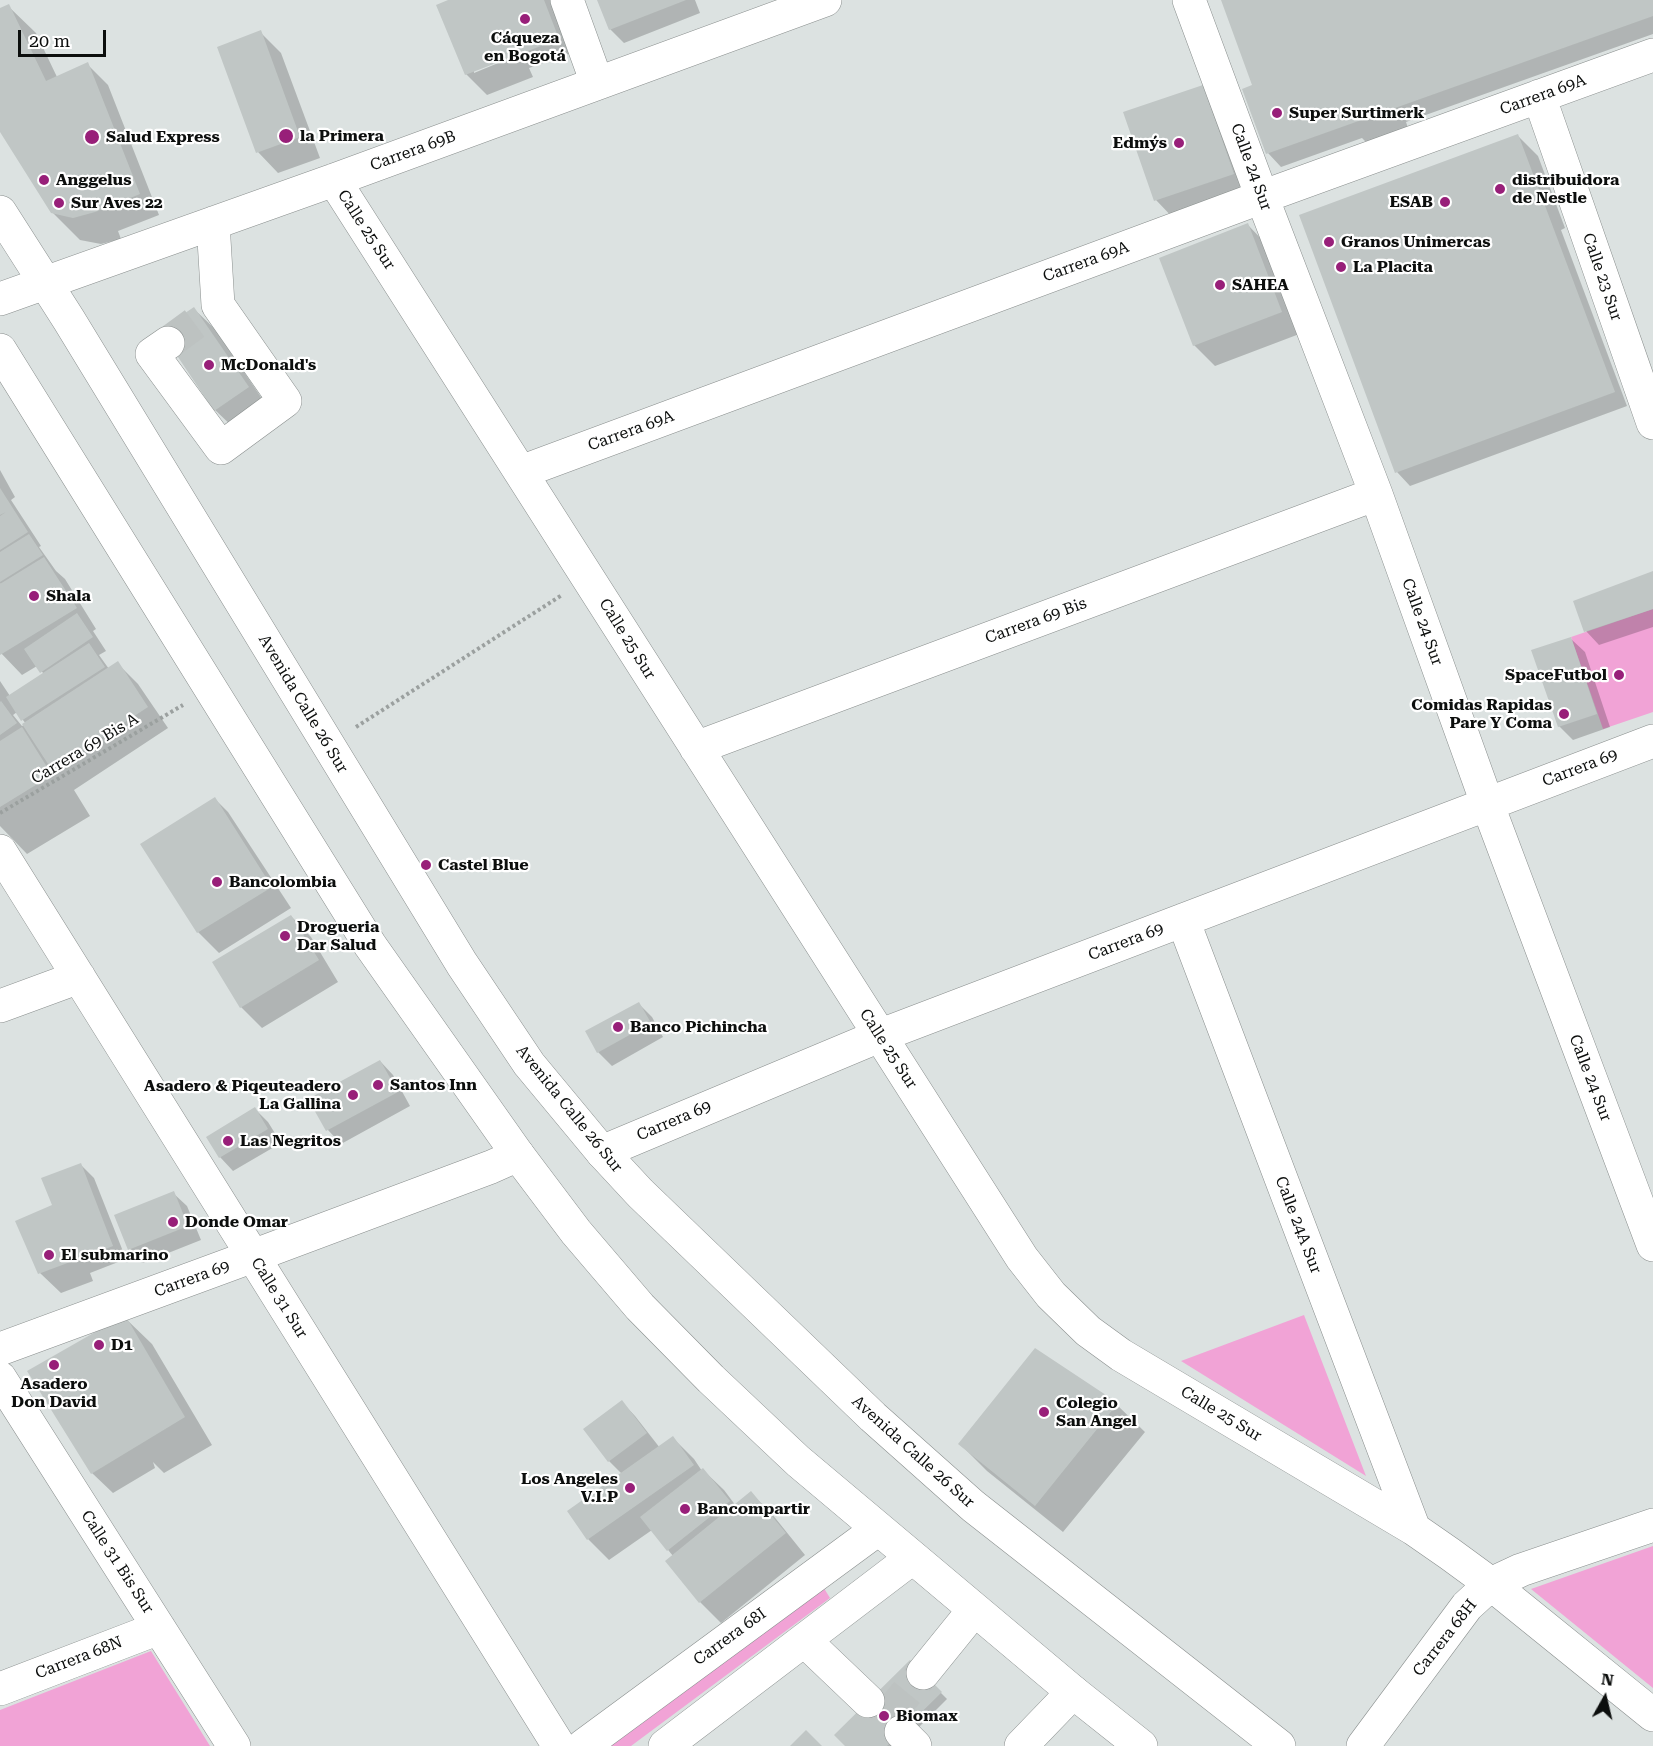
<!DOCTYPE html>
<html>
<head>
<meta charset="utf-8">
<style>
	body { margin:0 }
	#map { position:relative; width:1653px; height:1746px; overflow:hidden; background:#dce2e1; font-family:"Roboto Serif",serif }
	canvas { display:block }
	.north { position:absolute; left:1575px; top:1668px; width:60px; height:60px; -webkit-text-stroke:4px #fff; paint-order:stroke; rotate:8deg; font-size:16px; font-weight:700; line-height:24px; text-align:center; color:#0c0e0d }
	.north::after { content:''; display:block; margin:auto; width:21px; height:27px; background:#0c0e0d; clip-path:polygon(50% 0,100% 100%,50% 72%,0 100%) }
	.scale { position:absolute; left:18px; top:30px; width:88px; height:27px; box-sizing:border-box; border:3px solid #0c0e0d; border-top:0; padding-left:8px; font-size:18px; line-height:21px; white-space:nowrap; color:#0c0e0d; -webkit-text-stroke:4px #fff; paint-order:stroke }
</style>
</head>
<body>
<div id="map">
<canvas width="1653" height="1746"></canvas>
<div class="north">N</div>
<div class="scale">20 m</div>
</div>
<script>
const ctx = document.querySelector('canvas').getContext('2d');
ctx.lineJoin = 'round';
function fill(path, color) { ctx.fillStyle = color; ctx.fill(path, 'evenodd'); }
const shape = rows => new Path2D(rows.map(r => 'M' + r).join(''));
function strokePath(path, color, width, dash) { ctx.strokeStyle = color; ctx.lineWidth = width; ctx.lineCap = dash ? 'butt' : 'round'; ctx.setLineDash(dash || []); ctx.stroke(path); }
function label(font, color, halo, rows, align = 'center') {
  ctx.font = font + ' "Roboto Serif",serif'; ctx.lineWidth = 4.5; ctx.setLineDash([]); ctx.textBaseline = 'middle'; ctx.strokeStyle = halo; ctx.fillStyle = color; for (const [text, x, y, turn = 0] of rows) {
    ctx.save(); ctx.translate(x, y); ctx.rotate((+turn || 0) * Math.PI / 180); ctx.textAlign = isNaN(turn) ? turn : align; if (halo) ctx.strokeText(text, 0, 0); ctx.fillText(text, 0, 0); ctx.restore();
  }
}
fill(shape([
	[1653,609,1653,712,1603,729,1571,637],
	[1304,1315,1366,1476,1181,1361],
	[1653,1546,1653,1688,1531,1589],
	[822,1585,830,1598,631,1746,605,1746],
	[151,1651,210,1746,0,1746,0,1710]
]), '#f1a3d6');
fill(shape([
	[452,0,551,0,571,53,529,68,533,77,487,95,466,74],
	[519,52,520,54,474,73,474,70],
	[598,0,695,0,700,13,624,43,610,29],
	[1223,0,1653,0,1653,34,1406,122,1409,131,1369,145,1362,138,1281,167,1268,153,1254,86],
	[8,6,36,33,57,77,87,64,108,85,159,215,118,231,121,239,101,244,80,240,52,212,0,129,0,10],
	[260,32,281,53,320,158,278,173,258,152,219,47],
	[1203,86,1223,107,1254,194,1176,221,1156,200],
	[1518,136,1538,156,1565,228,1561,230,1627,406,1410,486,1397,472],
	[1248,225,1268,246,1302,333,1215,366,1194,345],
	[194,309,215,329,269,409,236,430,215,410],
	[0,470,15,497,11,500,41,546,39,547,56,571,65,579,96,629,93,631,106,651,99,655,109,669,117,663,138,684,168,728,74,790,90,816,27,854,0,826,0,681,10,696,44,674,37,666,22,675,0,652,0,586,1,585,0,583],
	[17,712,26,724,22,726,13,715],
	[1653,573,1653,627,1599,645,1586,631],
	[1571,639,1585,652,1610,727,1573,740,1559,726],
	[215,799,228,812,291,908,219,953,198,932,142,845],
	[291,916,311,937,338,982,262,1028,241,1007],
	[639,1004,652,1017,663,1037,612,1066,598,1052],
	[380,1061,393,1075,410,1106,341,1144,328,1130,310,1100],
	[255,1109,268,1122,281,1143,233,1171,220,1157],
	[81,1165,94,1178,126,1259,90,1273,93,1281,61,1293,40,1273,54,1206],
	[173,1193,187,1206,201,1240,143,1263,130,1249],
	[124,1317,152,1344,212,1445,164,1473,153,1462,155,1468,113,1493,92,1473],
	[1036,1350,1117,1405,1145,1432,1063,1532,987,1471,960,1444],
	[622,1402,635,1416,660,1448,673,1438,694,1459,702,1471,703,1470,724,1490,736,1506,751,1493,772,1514,805,1555,721,1623,700,1602,673,1556,652,1530,609,1560,588,1539,569,1512,622,1474,609,1461],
	[910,1662,947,1699,900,1746,847,1746]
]), '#0003');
fill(shape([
	[448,0,544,0,559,39,465,75,436,5],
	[597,0,686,0,609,30],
	[1221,0,1653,0,1653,16,1266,154,1242,89,1252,85],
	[9,4,46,81,88,62,140,194,95,212,73,218,51,213,0,132,0,8],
	[261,30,300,137,256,153,217,47],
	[1203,85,1234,174,1154,201,1123,112],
	[1518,134,1615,392,1395,473,1299,215],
	[1248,223,1282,312,1193,346,1159,258],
	[194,307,249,387,214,411,160,330],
	[0,488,28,532,0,550,0,516,6,512,0,515],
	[29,534,43,555,0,582,0,552],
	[44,557,77,608,0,655,0,584],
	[1653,571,1653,609,1584,632,1573,601],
	[77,613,93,637,40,673,24,649],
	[1571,637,1597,714,1558,727,1531,650],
	[89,643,105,667,21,721,6,697],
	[118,661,148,707,52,770,22,724],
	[1,701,17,723,0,735,0,702],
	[22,727,52,775,0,807,0,741],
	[215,797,272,887,197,933,140,844],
	[291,915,319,960,240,1008,212,962],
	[639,1002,651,1023,597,1053,585,1031],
	[380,1060,398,1092,326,1131,308,1099],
	[255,1107,268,1129,219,1158,206,1137],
	[81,1163,113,1246,38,1274,15,1221,52,1205,41,1178],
	[174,1191,188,1226,128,1250,114,1215],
	[125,1315,185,1417,91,1474,27,1371],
	[1035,1348,1118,1403,1035,1506,958,1444],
	[622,1400,647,1433,608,1462,583,1429],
	[673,1436,694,1465,587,1540,567,1511],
	[703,1468,730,1501,667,1551,640,1517],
	[751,1491,786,1533,699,1603,665,1561],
	[910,1660,942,1692,887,1746,845,1746,834,1735],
	[806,1730,822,1746,790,1746]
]), '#c0c6c5');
strokePath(shape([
	[168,343,202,318],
	[886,1718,923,1673]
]), '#bdc2c1', 33, [33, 16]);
const minor = shape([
	[567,0,597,83],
	[1189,0,1262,197,1376,494,1487,803,1653,1245],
	[1539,96,1653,423],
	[334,180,1022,1258,1051,1295,1088,1331,1121,1355,1414,1529,1450,1554,1491,1584,1653,1715],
	[0,299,334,180,825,0],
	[168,343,152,354,221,448,285,401,218,305,213,223],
	[521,472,1262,197,1653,55],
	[696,748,1376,494],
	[0,851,559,1746],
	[1183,920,1414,1529],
	[0,1006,79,977],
	[602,1152,879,1036,1653,741],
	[0,1349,253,1256,491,1167,518,1155],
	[0,1378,234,1746],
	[804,1640,868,1701],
	[923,1673,974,1610],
	[0,1689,159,1628],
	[901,1732,915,1746],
	[583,1746,878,1529],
	[665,1746,912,1558],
	[1021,1746,1073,1692],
	[1363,1746,1467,1606,1491,1584,1521,1570,1653,1525]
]);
const major = shape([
	[0,212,69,320,462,964,529,1064,602,1152,640,1193,873,1417,973,1506,1279,1746],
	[0,350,370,945,518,1155,576,1232,640,1307,711,1379,798,1461,1073,1692,1141,1746]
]);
strokePath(minor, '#898e8d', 34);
strokePath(major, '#898e8d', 34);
strokePath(shape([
	[356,727,562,595],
	[0,813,183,705]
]), '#9ba09f', 4, [3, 3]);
strokePath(minor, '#fff', 33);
strokePath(major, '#fff', 33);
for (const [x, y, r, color] of [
	[525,19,6,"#981f79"],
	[1277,113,6,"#981f79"],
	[286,136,8,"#981f79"],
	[92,137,8,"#981f79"],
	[1179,143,6,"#981f79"],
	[44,180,6,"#981f79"],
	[1500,189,6,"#981f79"],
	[1445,202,6,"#981f79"],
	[59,203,6,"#981f79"],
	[1329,242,6,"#981f79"],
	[1341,267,6,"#981f79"],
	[1220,285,6,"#981f79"],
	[209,365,6,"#981f79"],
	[34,596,6,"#981f79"],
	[1619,675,6,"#981f79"],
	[1564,714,6,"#981f79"],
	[426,865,6,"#981f79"],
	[217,882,6,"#981f79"],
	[285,936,6,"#981f79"],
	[618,1027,6,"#981f79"],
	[378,1085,6,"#981f79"],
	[353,1095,6,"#981f79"],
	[228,1141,6,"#981f79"],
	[173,1222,6,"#981f79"],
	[49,1255,6,"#981f79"],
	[99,1345,6,"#981f79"],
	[54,1365,6,"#981f79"],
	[1044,1412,6,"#981f79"],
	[630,1488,6,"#981f79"],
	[685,1509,6,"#981f79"],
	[884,1716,6,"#981f79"]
]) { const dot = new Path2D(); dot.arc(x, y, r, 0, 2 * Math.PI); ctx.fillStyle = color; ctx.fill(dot); strokePath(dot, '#fff', 2); }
label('bold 16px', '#0c0e0d', '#fff', [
	["Cáqueza",525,38,"center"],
	["en Bogotá",525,56,"center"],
	["Super Surtimerk",1289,113],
	["la Primera",300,136],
	["Salud Express",106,137],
	["Edmy´s",1167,143,"right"],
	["Anggelus",56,180],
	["distribuidora",1512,180],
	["de Nestle",1512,198],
	["ESAB",1433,202,"right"],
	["Sur Aves 22",71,203],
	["Granos Unimercas",1341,242],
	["La Placita",1353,267],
	["SAHEA",1232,285],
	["McDonald's",221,365],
	["Shala",46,596],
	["SpaceFutbol",1607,675,"right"],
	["Comidas Rapidas",1552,705,"right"],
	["Pare Y Coma",1552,723,"right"],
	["Castel Blue",438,865],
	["Bancolombia",229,882],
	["Drogueria",297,927],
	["Dar Salud",297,945],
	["Banco Pichincha",630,1027],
	["Santos Inn",390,1085],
	["Asadero & Piqeuteadero",341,1086,"right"],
	["La Gallina",341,1104,"right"],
	["Las Negritos",240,1141],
	["Donde Omar",185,1222],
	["El submarino",61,1255],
	["D1",111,1345],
	["Asadero",54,1384,"center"],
	["Don David",54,1402,"center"],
	["Colegio",1056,1403],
	["San Angel",1056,1421],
	["Los Angeles",618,1479,"right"],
	["V.I.P",618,1497,"right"],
	["Bancompartir",697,1509],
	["Biomax",896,1716]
], 'left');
label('16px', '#0c0e0d', '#fff', [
	["Carrera 69A",1543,95,-20],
	["Carrera 69B",413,151,-20],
	["Calle 24 Sur",1251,167,70],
	["Calle 25 Sur",366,230,57],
	["Carrera 69A",1086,262,-20],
	["Calle 23 Sur",1602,277,71],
	["Carrera 69A",631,431,-20],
	["Carrera 69 Bis",1036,621,-20],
	["Calle 24 Sur",1422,622,70],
	["Calle 25 Sur",627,639,58],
	["Avenida Calle 26 Sur",303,704,59],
	["Carrera 69 Bis A",85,749,-31],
	["Carrera 69",1580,768,-21],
	["Carrera 69",1126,942,-21],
	["Calle 25 Sur",888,1049,57],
	["Calle 24 Sur",1590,1078,69],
	["Avenida Calle 26 Sur",569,1109,51],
	["Carrera 69",674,1121,-23],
	["Calle 24A Sur",1298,1225,69],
	["Carrera 69",192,1279,-20],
	["Calle 31 Sur",279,1298,58],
	["Calle 25 Sur",1221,1414,31],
	["Avenida Calle 26 Sur",913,1452,42],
	["Calle 31 Bis Sur",117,1562,57],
	["Carrera 68I",730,1637,-36],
	["Carrera 68H",1445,1638,-52],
	["Carrera 68N",79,1658,-21]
]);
</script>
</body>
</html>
